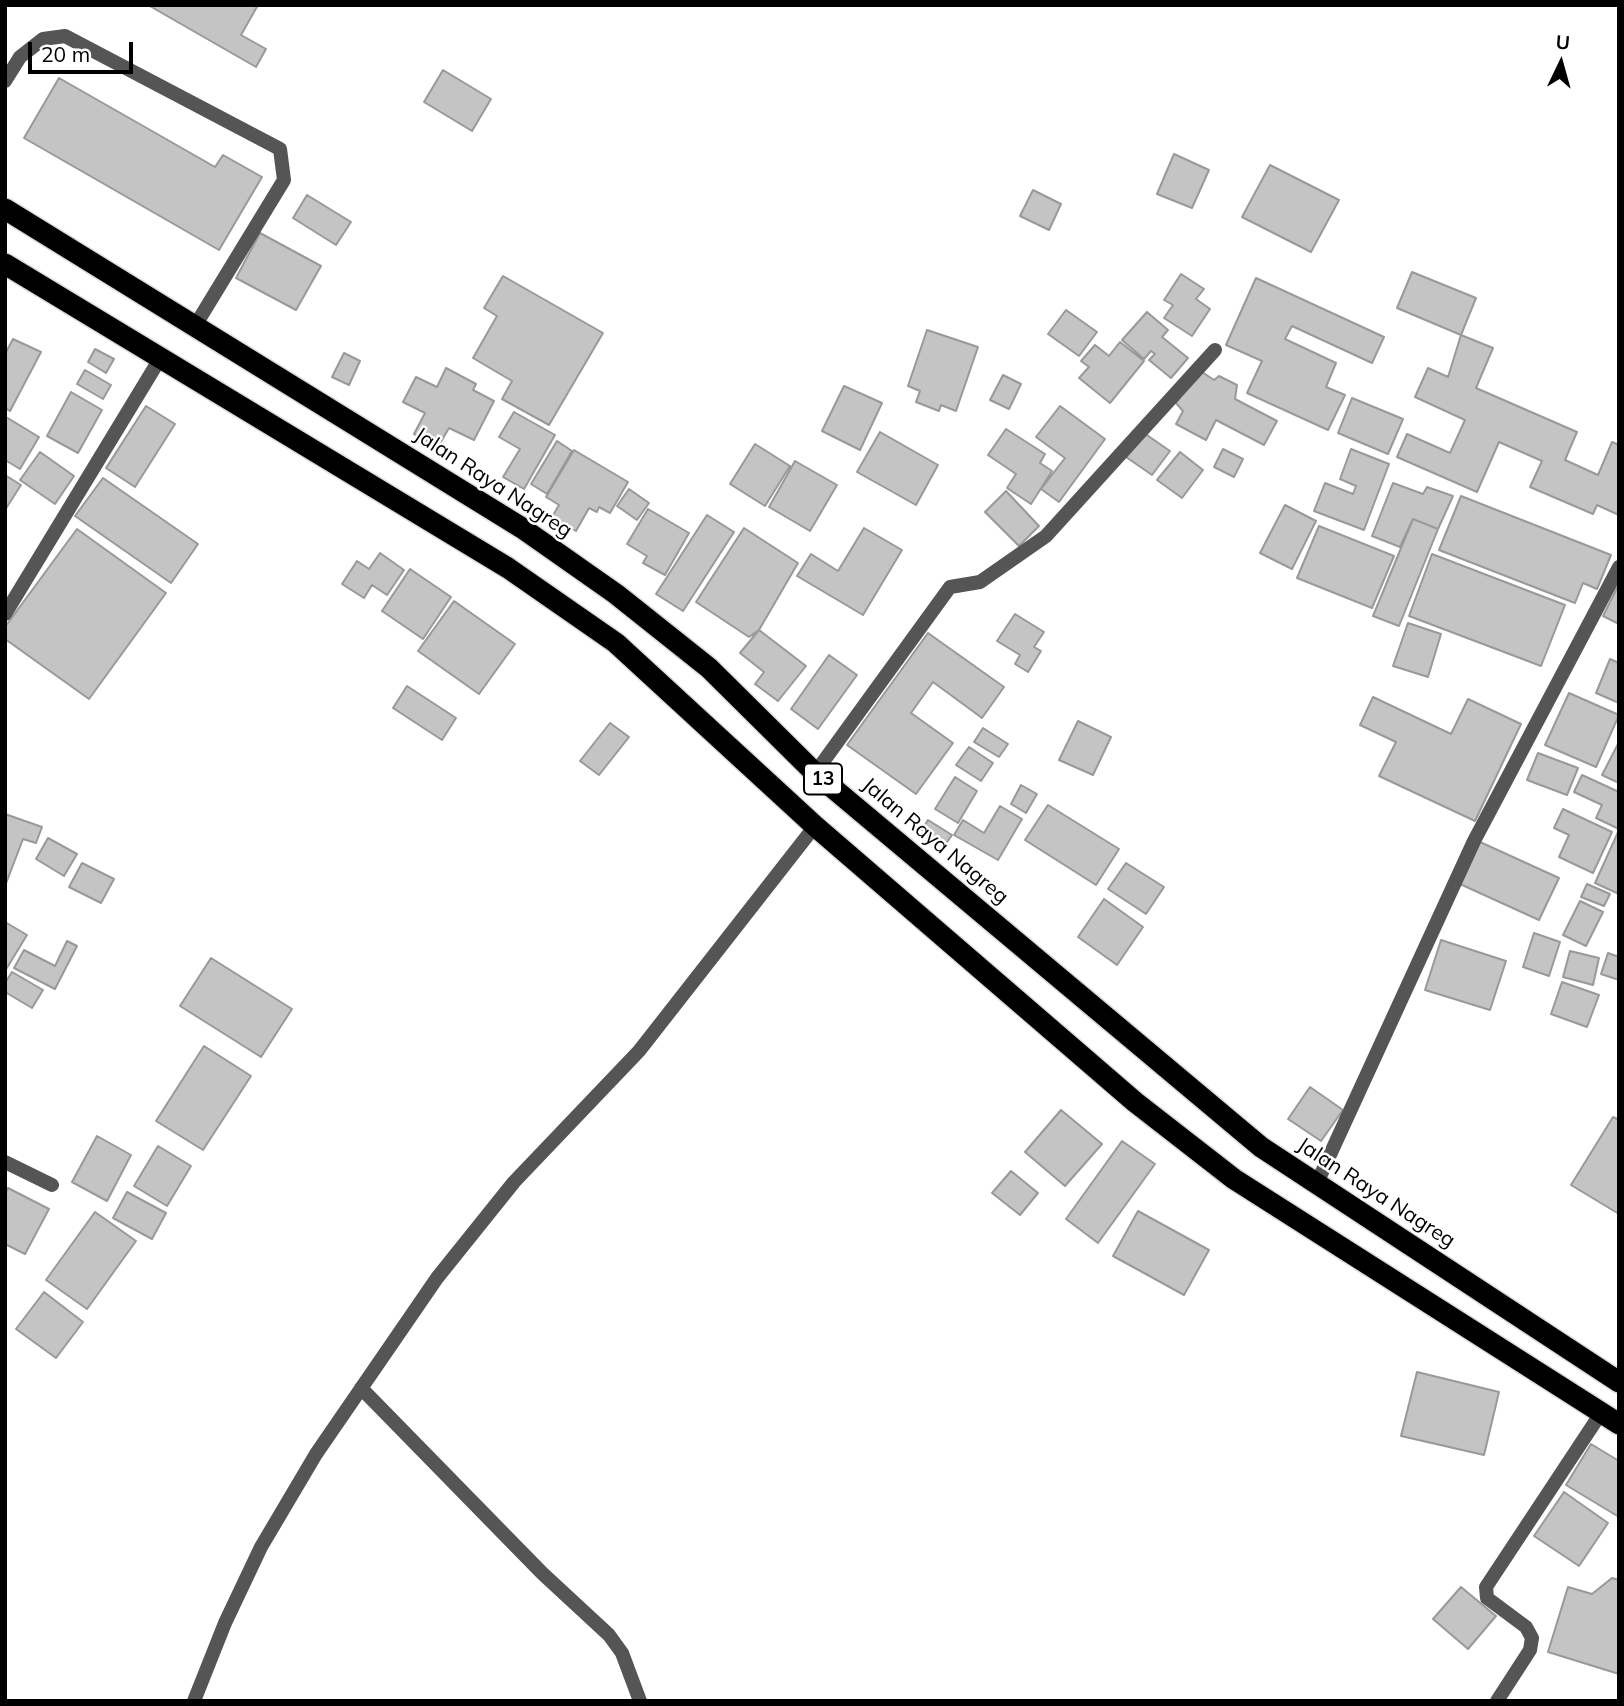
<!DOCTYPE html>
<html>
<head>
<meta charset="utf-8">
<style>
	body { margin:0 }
	#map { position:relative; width:1624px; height:1706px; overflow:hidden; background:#fff; font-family:Mulish,sans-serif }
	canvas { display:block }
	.frame { position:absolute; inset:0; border:7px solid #000; pointer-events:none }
	.north { position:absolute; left:1526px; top:28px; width:70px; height:70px; -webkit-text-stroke:5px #fff; paint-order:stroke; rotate:5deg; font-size:19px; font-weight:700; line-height:28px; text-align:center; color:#000 }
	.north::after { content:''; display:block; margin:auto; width:24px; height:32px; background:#000; clip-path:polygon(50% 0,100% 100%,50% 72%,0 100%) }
	.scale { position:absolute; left:28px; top:42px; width:105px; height:32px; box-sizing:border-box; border:4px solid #000; border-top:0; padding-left:9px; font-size:21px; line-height:24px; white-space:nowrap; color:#000; -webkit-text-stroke:5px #fff; paint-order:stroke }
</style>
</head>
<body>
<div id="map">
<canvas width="1624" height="1706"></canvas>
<div class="frame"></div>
<div class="north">U</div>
<div class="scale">20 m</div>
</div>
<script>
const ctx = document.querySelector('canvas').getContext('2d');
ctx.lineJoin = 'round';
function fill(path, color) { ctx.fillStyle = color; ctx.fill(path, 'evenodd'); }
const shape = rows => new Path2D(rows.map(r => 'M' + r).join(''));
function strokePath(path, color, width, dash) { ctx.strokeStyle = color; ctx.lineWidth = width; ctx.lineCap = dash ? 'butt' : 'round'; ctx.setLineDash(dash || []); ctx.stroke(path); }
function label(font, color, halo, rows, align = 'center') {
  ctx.font = font + ' Mulish,sans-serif'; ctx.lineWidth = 5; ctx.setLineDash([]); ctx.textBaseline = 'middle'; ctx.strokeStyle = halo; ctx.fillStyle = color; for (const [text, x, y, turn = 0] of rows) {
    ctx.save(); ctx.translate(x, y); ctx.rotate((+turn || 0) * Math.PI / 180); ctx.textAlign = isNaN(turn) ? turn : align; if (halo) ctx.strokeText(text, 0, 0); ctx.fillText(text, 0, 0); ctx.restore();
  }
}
const building = shape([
	[148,5,258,5,241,35,266,49,256,67,148,5],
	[443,70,491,99,472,131,424,102,443,70],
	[59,78,215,167,223,155,262,177,219,250,24,138,59,78],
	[1174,154,1209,170,1192,208,1157,194,1174,154],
	[1270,165,1339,200,1311,252,1242,217,1270,165],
	[1033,190,1061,204,1049,230,1020,216,1033,190],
	[307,195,351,222,336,245,293,218,307,195],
	[260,233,321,266,296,310,236,278,260,233],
	[1412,272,1476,298,1461,335,1397,308,1412,272],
	[1181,274,1204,289,1196,299,1210,309,1192,336,1164,318,1173,305,1164,300,1181,274],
	[503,276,603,333,549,425,502,399,512,381,473,358,497,316,484,308,503,276],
	[1256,278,1384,337,1372,363,1292,326,1285,339,1336,363,1326,387,1345,395,1328,430,1247,393,1262,361,1226,345,1256,278],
	[1066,310,1097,332,1079,356,1048,334,1066,310],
	[1147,312,1168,330,1162,337,1188,358,1171,378,1149,360,1155,354,1151,351,1144,359,1122,340,1147,312],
	[927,330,978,347,956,411,941,405,939,411,916,402,920,391,908,386,927,330],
	[1461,335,1493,348,1476,388,1577,432,1565,460,1598,475,1612,442,1619,445,1619,515,1597,505,1593,514,1530,487,1542,461,1499,442,1477,492,1397,457,1407,434,1450,453,1465,420,1415,397,1428,368,1448,377,1461,335],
	[13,339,41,352,10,411,5,408,5,354,13,339],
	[1120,342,1144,361,1110,403,1079,378,1089,367,1081,361,1095,345,1109,356,1120,342],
	[95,349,114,359,106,373,88,362,95,349],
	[344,353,360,361,349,385,332,377,344,353],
	[446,368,476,384,473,390,494,401,474,440,449,428,438,447,414,434,425,413,403,402,416,377,437,387,446,368],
	[85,370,111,385,103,399,77,384,85,370],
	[1199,370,1214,380,1219,376,1237,385,1235,399,1277,421,1264,445,1216,420,1206,440,1176,424,1183,411,1176,403,1199,370],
	[1003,375,1021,384,1009,409,990,400,1003,375],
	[844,386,882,403,860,450,822,431,844,386],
	[71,392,102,410,78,453,47,436,71,392],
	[1352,398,1403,419,1388,454,1338,433,1352,398],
	[146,406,175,424,135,487,106,468,146,406],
	[1060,406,1105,439,1059,502,1041,489,1065,458,1036,437,1060,406],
	[514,412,555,435,524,489,503,477,520,449,499,437,514,412],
	[6,417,39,437,20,469,5,460,6,417],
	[1006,429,1045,454,1040,463,1052,471,1031,504,1007,488,1016,474,988,455,1006,429],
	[880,432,938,465,916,505,857,472,880,432],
	[1144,433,1170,451,1152,475,1126,457,1144,433],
	[557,441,572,451,547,494,531,484,557,441],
	[755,444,790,466,765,506,730,484,755,444],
	[1223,449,1243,459,1234,477,1214,467,1223,449],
	[1351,449,1389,464,1364,530,1314,511,1325,483,1353,494,1356,486,1340,479,1351,449],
	[574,450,628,482,610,513,599,507,597,512,589,508,576,531,552,517,559,505,546,497,574,450],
	[40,452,74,476,55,504,20,480,40,452],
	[1180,452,1203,470,1182,498,1157,480,1180,452],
	[795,461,837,485,810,531,769,507,795,461],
	[5,475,21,485,5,510,5,475],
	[103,478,198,544,171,583,75,516,103,478],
	[1393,483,1423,494,1427,487,1453,496,1438,529,1413,519,1400,547,1372,536,1393,483],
	[629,489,649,503,637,520,617,506,629,489],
	[1006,491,1039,526,1019,546,985,512,1006,491],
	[1461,496,1611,555,1597,589,1583,583,1575,603,1439,550,1461,496],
	[1285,505,1316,521,1292,569,1260,553,1285,505],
	[648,509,689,533,665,575,643,563,647,556,627,544,648,509],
	[707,515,734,532,683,611,656,594,707,515],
	[1413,519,1438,529,1399,626,1373,616,1413,519],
	[1319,526,1394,556,1372,608,1297,578,1319,526],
	[744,528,798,563,759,630,749,637,696,602,744,528],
	[864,528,902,550,863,615,797,576,811,554,838,571,864,528],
	[77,529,166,593,89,699,5,639,5,627,77,529],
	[380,553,404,570,387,595,372,585,364,598,342,584,357,561,369,569,380,553],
	[1432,554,1565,605,1541,666,1409,616,1432,554],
	[410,569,451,597,423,639,382,611,410,569],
	[1619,584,1619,624,1603,616,1619,584],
	[454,601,515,644,479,694,418,651,454,601],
	[1015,614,1044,632,1034,647,1041,651,1028,672,1015,664,1020,655,997,641,1015,614],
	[1408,623,1441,634,1428,677,1393,666,1408,623],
	[759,630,806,666,778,701,755,684,764,672,740,653,759,630],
	[928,633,1004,687,982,718,933,682,911,713,953,743,916,794,847,745,928,633],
	[829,655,857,675,818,729,791,709,829,655],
	[1610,659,1619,663,1619,703,1596,693,1610,659],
	[407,686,456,718,442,740,393,708,407,686],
	[1569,693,1619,715,1596,767,1545,745,1569,693],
	[1373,697,1451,734,1468,699,1521,724,1475,821,1379,776,1396,742,1360,725,1373,697],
	[1078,721,1111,737,1093,775,1059,760,1078,721],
	[610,723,629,737,599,775,580,761,610,723],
	[983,728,1008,744,999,757,974,742,983,728],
	[1619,742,1619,783,1602,775,1619,742],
	[969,747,993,763,981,781,956,765,969,747],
	[1538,753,1578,768,1567,795,1527,780,1538,753],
	[1582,775,1619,792,1619,829,1596,818,1602,805,1574,792,1582,775],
	[955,777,977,791,958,823,935,809,955,777],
	[1021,785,1037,794,1026,813,1011,804,1021,785],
	[1048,805,1119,849,1096,885,1025,840,1048,805],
	[1000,806,1022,819,998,860,954,835,963,820,984,833,1000,806],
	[1563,809,1612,832,1593,873,1559,857,1569,835,1554,828,1563,809],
	[5,814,42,827,36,843,23,839,5,886,5,814],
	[928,820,952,835,945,845,922,830,928,820],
	[1619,830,1619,894,1595,883,1619,830],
	[48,838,77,854,64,876,36,859,48,838],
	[1480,842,1559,878,1539,920,1460,884,1480,842],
	[82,863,114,879,101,903,69,887,82,863],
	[1126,863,1164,887,1146,914,1108,889,1126,863],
	[1587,884,1610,894,1604,906,1581,897,1587,884],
	[1104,899,1143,927,1117,965,1078,937,1104,899],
	[1580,901,1603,912,1586,946,1563,935,1580,901],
	[5,922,27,935,5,971,5,922],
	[1534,933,1560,942,1549,976,1523,967,1534,933],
	[1441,940,1506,961,1490,1010,1425,990,1441,940],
	[67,941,77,946,55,989,14,968,24,950,55,966,67,941],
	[1570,951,1599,958,1593,985,1563,977,1570,951],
	[1608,953,1619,957,1619,980,1601,974,1608,953],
	[211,958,292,1009,261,1057,180,1006,211,958],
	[12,972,43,990,32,1008,5,992,5,983,12,972],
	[1562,982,1599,995,1587,1027,1551,1014,1562,982],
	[204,1046,251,1076,203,1150,156,1121,204,1046],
	[1310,1087,1343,1110,1321,1141,1288,1119,1310,1087],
	[1061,1110,1102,1144,1065,1186,1025,1152,1061,1110],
	[1613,1117,1619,1120,1619,1214,1571,1185,1613,1117],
	[97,1136,131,1155,107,1201,72,1182,97,1136],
	[1122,1141,1155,1164,1098,1243,1066,1219,1122,1141],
	[158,1146,191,1166,167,1206,134,1186,158,1146],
	[1011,1171,1038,1193,1020,1215,992,1193,1011,1171],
	[8,1188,49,1209,25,1254,5,1244,5,1193,8,1188],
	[127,1192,166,1213,152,1239,113,1218,127,1192],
	[1138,1211,1209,1250,1184,1295,1113,1256,1138,1211],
	[95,1212,136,1241,87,1309,46,1280,95,1212],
	[44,1292,83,1322,56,1358,16,1329,44,1292],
	[1417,1372,1499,1392,1484,1455,1401,1436,1417,1372],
	[1591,1444,1619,1461,1619,1517,1566,1485,1591,1444],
	[1564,1492,1608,1523,1579,1566,1534,1536,1564,1492],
	[1612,1578,1619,1580,1619,1674,1548,1652,1568,1587,1592,1594,1612,1578],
	[1461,1587,1496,1616,1468,1649,1433,1619,1461,1587]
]);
fill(building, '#c4c4c4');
strokePath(building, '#999', 2);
const highway = shape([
	[5,209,522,528,616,594,709,668,815,773,1261,1147,1619,1382],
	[5,264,508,568,616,643,815,826,1135,1102,1234,1179,1619,1424]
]);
strokePath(highway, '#dbdbdb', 24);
strokePath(shape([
	[5,81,20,57,43,39,65,36,280,149,284,180,195,326]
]), '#555', 14);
strokePath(shape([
	[5,614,161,357],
	[815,773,950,587,980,582,1046,536,1215,350],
	[5,1162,52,1185],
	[1317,1183,1474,841,1619,567],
	[361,1388,542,1573,609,1635,622,1653,640,1701],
	[194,1701,225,1623,261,1547,316,1454,437,1278,514,1182,639,1051,815,826],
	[1497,1701,1530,1650,1532,1638,1526,1627,1487,1598,1486,1587,1601,1413]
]), '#555', 14);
strokePath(highway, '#000', 21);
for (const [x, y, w] of [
	[823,779,38]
]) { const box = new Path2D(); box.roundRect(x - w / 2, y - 15.5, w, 31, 5); ctx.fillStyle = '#fff'; ctx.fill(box); strokePath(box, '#000', 2); }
label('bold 19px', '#000', null, [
	["13",823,779]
]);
label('21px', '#000', '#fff', [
	["Jalan Raya Nagreg",493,483,33],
	["Jalan Raya Nagreg",935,841,40],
	["Jalan Raya Nagreg",1376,1193,33]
]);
</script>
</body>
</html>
